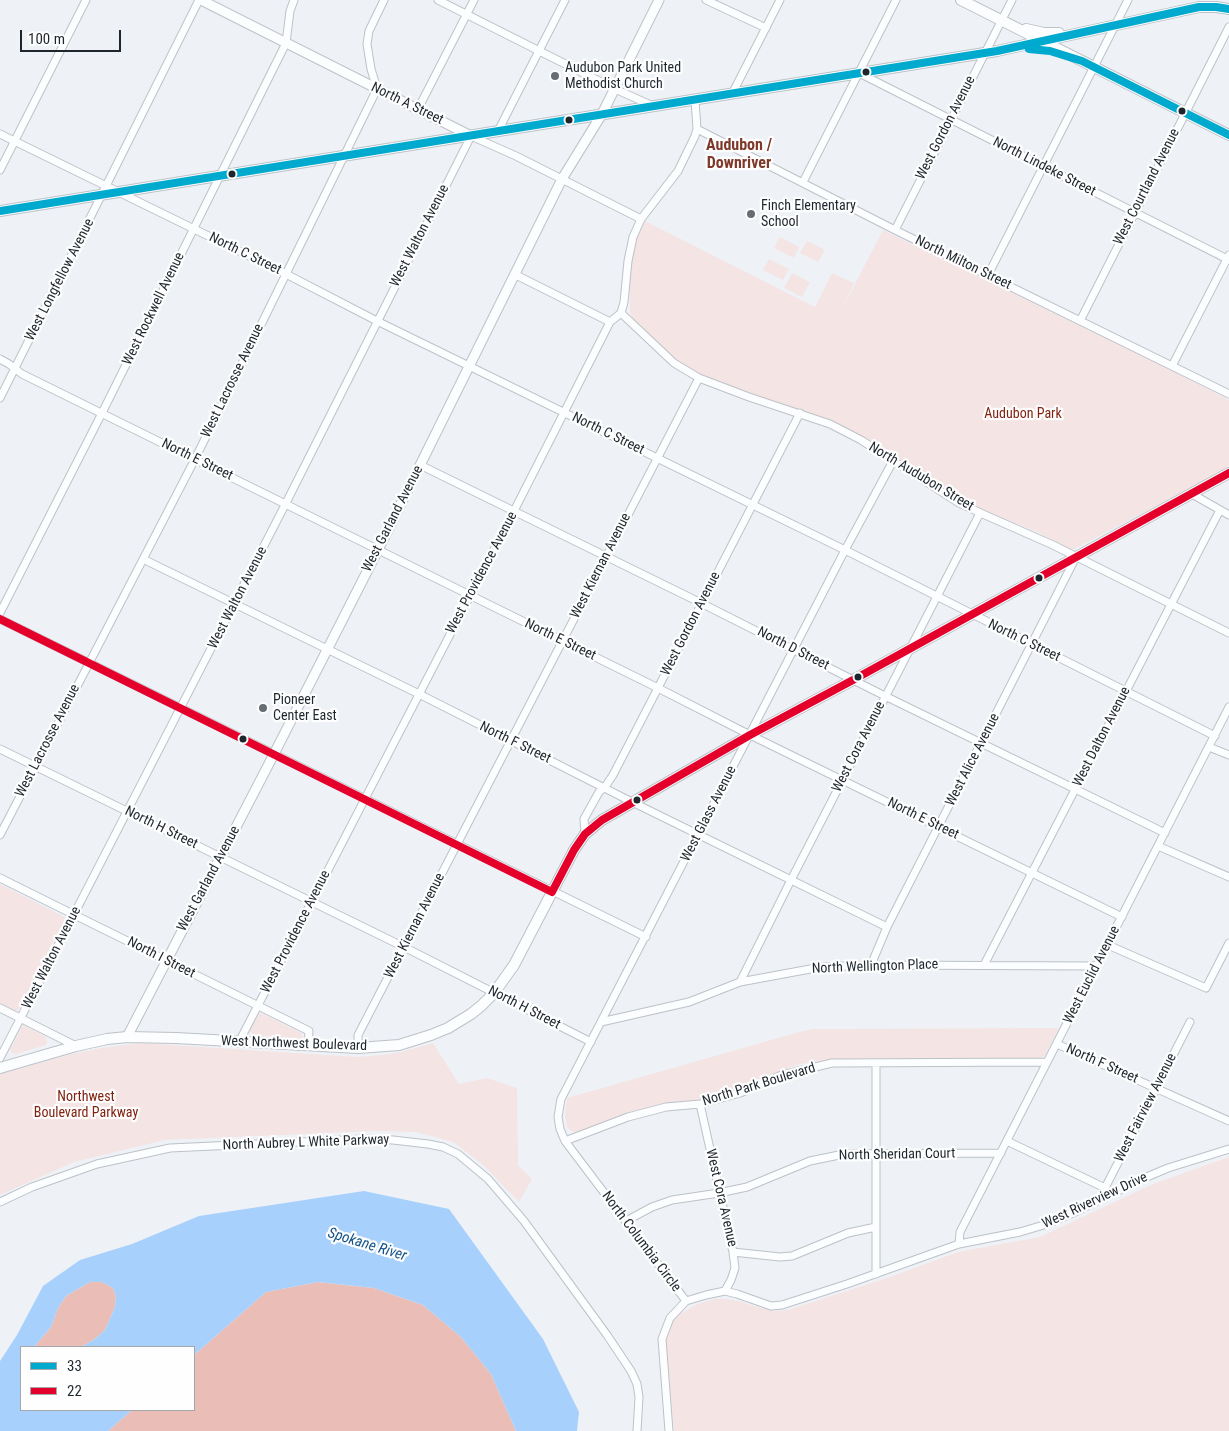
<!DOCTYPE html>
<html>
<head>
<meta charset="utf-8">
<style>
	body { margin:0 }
	#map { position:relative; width:1229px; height:1431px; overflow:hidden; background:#eef2f7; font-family:"Roboto Condensed",sans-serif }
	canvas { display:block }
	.legend { position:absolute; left:20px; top:1346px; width:175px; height:65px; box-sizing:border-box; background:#fefefe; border:1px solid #a4a8aa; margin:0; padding:6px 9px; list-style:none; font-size:15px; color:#1e262d }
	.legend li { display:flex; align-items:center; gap:10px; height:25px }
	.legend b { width:25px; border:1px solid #a4a8aa }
	.scale { position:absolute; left:20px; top:30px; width:101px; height:22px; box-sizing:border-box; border:2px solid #1e262d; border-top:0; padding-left:6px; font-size:15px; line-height:18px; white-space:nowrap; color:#1e262d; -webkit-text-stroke:4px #fefefe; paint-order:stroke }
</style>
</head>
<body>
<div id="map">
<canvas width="1229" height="1431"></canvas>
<ul class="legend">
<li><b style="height:6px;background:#00a9ce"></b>33</li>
<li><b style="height:6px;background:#e4002b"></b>22</li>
</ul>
<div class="scale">100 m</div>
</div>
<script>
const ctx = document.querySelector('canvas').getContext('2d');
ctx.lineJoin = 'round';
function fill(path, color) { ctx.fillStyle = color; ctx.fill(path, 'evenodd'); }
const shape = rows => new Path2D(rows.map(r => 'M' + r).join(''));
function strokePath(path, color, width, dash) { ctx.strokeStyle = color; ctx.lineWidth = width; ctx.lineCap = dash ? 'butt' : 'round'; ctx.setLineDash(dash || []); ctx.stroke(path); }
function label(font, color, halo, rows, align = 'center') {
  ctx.font = font + ' "Roboto Condensed",sans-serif'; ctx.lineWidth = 4.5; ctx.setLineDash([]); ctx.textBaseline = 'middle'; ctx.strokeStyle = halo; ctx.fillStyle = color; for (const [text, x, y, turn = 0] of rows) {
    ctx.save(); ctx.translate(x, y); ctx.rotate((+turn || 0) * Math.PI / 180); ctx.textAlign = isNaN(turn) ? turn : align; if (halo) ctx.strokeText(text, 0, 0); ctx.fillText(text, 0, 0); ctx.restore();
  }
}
fill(shape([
	[645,221,815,307,832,273,854,283,840,313,883,230,1170,370,1229,400,1229,466,1189,489,1074,549,1071,549,1035,531,982,510,946,492,821,418,789,407,756,397,706,378,688,369,676,360,633,319,630,311,629,274,632,255,637,238],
	[780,237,799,247,794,258,774,248],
	[807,241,825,250,818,262,800,253],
	[769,259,789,269,783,280,763,270],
	[792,273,810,282,802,297,784,288],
	[0,884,63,916,65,919,19,1009,16,1011,0,1004],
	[261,1013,301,1033,303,1038,301,1039,253,1035,250,1031,250,1028,258,1015],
	[23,1025,45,1036,47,1041,46,1045,16,1054,12,1053,10,1050],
	[1059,1028,1045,1055,1041,1058,831,1059,800,1064,777,1072,742,1087,703,1099,666,1103,633,1111,578,1132,573,1132,567,1127,565,1117,567,1098,803,1031,815,1029],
	[140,1043,357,1057,382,1055,401,1052,433,1043,459,1084,487,1078,517,1088,518,1165,532,1179,519,1202,482,1164,453,1142,416,1132,374,1131,165,1140,74,1162,0,1195,0,1074,72,1054,102,1048],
	[1229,1157,1229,1431,674,1431,666,1343,667,1331,676,1316,698,1304,714,1299,725,1299,738,1301,761,1308,774,1311,788,1310,887,1278,958,1252,1040,1237,1153,1184]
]), '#f4e4e3');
fill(shape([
	[90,1282,102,1282,113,1288,116,1296,115,1307,105,1330,95,1339,81,1347,34,1347,51,1327,58,1308,66,1296],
	[318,1282,374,1288,423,1305,461,1337,491,1374,516,1431,108,1431,132,1410,194,1410,194,1355,266,1292]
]), '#eabeb7');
fill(shape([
	[364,1191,449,1209,543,1339,579,1412,577,1431,516,1431,491,1374,461,1337,423,1305,374,1288,318,1282,266,1292,194,1355,194,1347,81,1347,95,1339,105,1330,115,1307,116,1296,113,1288,102,1282,90,1282,66,1296,58,1308,51,1327,34,1347,21,1347,21,1362,20,1369,21,1370,21,1410,132,1410,108,1431,0,1431,0,1361,17,1335,43,1286,80,1260,132,1244,199,1216]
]), '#a7d1fc');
const minor = shape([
	[438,0,615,89,653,106],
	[706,0,766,28],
	[861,74,1229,260],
	[732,94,780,0],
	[418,109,474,0],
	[697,129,895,230,1229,394],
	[498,131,565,0],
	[0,134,286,274,377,321,845,550,1215,736],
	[0,170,86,0],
	[803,182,896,0],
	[895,230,1012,0],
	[514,274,610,322],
	[988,275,1128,0],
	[621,313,674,363,699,378,749,397,830,424,861,440,959,503,985,515,1053,545,1229,633],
	[1080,321,1229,27],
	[0,359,9,364,22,374,658,688,750,735,1122,917],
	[1172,366,1229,255],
	[0,398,199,0],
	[420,465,701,603,885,696,1165,833],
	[1192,494,1229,515],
	[143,559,419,694,632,802,887,927],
	[0,613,102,413,286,43,290,11,294,0],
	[0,619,646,937],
	[1209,747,1229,755],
	[0,749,404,947,591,1042],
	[585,834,584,819,599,792,605,787,613,775,800,413],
	[0,835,195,459,377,89,371,69,367,44,369,31,384,0],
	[1158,846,1229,877],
	[0,878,309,1031,308,1046],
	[1108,945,1206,988,1229,943],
	[871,965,887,927,1076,557],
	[984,965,1220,510],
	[740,982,791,880,980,513],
	[0,1008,76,1046],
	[601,1022,689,1002,740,982,821,967,871,965,1097,966],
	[239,1042,514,511,610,322,621,313,624,302,628,261,633,237,641,219,678,171,695,136,697,129,695,100],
	[1057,1044,1229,1121],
	[358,1048,358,1035,699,378],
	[0,1058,286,503,471,136,516,156,641,219],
	[700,1104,733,1252,735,1268,731,1280,725,1291],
	[565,1141,628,1117,666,1107,700,1104,740,1093,782,1075,832,1063,1047,1062],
	[1007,1141,1105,1188],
	[1109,1194,1105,1188,1190,1022],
	[0,1202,32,1187,97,1164,170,1148,364,1139,393,1140,428,1144,443,1147,458,1154,488,1179,524,1221,607,1335,631,1371,637,1384,639,1397,637,1431],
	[626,1221,652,1207,672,1200,719,1193,747,1187,810,1161,844,1154,1001,1153],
	[959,1244,960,1232,1229,707],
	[733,1252,780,1257,792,1256,848,1233,876,1227],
	[876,1274,876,1063],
	[686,1301,565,1141,560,1129,558,1117,561,1099,845,550,893,461],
	[669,1431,662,1339,670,1318,686,1301,706,1295,725,1291,737,1294,771,1306,782,1305,847,1284,959,1244,1020,1232,1047,1224,1075,1212,1142,1179,1168,1168,1229,1149]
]);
const tertiary = shape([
	[201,0,471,136],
	[127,1037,274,754,378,550,562,179,602,114,659,0]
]);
const secondary = shape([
	[961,0,1229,135],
	[1026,29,1044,33,1059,33],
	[0,211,997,51,1199,7,1216,7,1229,9],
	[0,1068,76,1046,107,1039,127,1037,176,1038,358,1048,399,1045,431,1035,448,1028,471,1014,481,1006,494,993,514,965,574,850,585,834,602,820,750,735,853,680,1229,473]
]);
strokePath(minor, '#bcc2c8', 9);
strokePath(tertiary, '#bcc2c8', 11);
strokePath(secondary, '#bcc2c8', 12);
strokePath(minor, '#fcfdfe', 7);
strokePath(tertiary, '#fcfdfe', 9);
strokePath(secondary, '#fcfdfe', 10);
strokePath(shape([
	[1029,49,1050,51,1082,61,1229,135],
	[0,211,997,51,1199,7,1216,7,1229,9]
]), '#00a9ce', 8);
strokePath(shape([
	[0,619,552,892,574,850,585,834,602,820,750,735,853,680,1229,473]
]), '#e4002b', 8);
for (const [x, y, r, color] of [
	[866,72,4.5,"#1e262d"],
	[555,76,5,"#676d74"],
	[1182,111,4.5,"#1e262d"],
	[569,120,4.5,"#1e262d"],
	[232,174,4.5,"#1e262d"],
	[751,214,5,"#676d74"],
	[1039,578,4.5,"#1e262d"],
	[858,677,4.5,"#1e262d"],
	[263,708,5,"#676d74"],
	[243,739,4.5,"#1e262d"],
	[637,800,4.5,"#1e262d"]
]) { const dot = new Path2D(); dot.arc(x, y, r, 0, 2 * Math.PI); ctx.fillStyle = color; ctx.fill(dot); strokePath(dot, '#fefefe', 2); }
label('14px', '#1e262d', '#fefefe', [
	["Audubon Park United",565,68],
	["Methodist Church",565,84],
	["Finch Elementary",761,206],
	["School",761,222],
	["Pioneer",273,700],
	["Center East",273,716]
], 'left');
label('14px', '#1e262d', '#fefefe', [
	["North A Street",407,104,26],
	["West Gordon Avenue",946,128,-63],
	["North Lindeke Street",1044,167,27],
	["West Courtland Avenue",1147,187,-63],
	["West Walton Avenue",420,236,-63],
	["North C Street",245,254,26],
	["North Milton Street",963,263,26],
	["West Longfellow Avenue",60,280,-63],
	["West Rockwell Avenue",154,309,-64],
	["West Lacrosse Avenue",233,381,-64],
	["North C Street",608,434,26],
	["North E Street",197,460,26],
	["North Audubon Street",921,477,31],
	["West Garland Avenue",393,519,-63],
	["West Kiernan Avenue",601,566,-63],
	["West Providence Avenue",482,573,-62],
	["West Walton Avenue",238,598,-63],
	["West Gordon Avenue",691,624,-63],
	["North E Street",560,640,26],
	["North C Street",1024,641,26],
	["North D Street",793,649,27],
	["West Dalton Avenue",1102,737,-63],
	["West Lacrosse Avenue",48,741,-63],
	["North F Street",515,743,26],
	["West Cora Avenue",859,747,-63],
	["West Alice Avenue",973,760,-63],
	["West Glass Avenue",709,814,-63],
	["North E Street",923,819,26],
	["North H Street",161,828,26],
	["West Garland Avenue",209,879,-62],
	["West Kiernan Avenue",415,926,-63],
	["West Providence Avenue",296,932,-63],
	["West Walton Avenue",52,958,-63],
	["North I Street",161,958,27],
	["North Wellington Place",875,967,-2],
	["West Euclid Avenue",1092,975,-63],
	["North H Street",524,1008,27],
	["West Northwest Boulevard",294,1044,2],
	["North F Street",1102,1064,24],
	["North Park Boulevard",759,1085,-17],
	["West Fairview Avenue",1146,1108,-63],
	["North Aubrey L White Parkway",306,1143,-2],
	["North Sheridan Court",897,1155,-1],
	["West Cora Avenue",721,1198,77],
	["West Riverview Drive",1095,1201,-25],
	["North Columbia Circle",641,1242,53]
]);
label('14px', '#822210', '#fefefe', [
	["Audubon Park",1023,414],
	["Northwest",86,1097],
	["Boulevard Parkway",86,1113]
]);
label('italic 15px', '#145388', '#fefefe', [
	["Spokane River",367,1245,17]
]);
label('bold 16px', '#7f392b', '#fefefe', [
	["Audubon /",739,146],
	["Downriver",739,164]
]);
</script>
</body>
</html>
